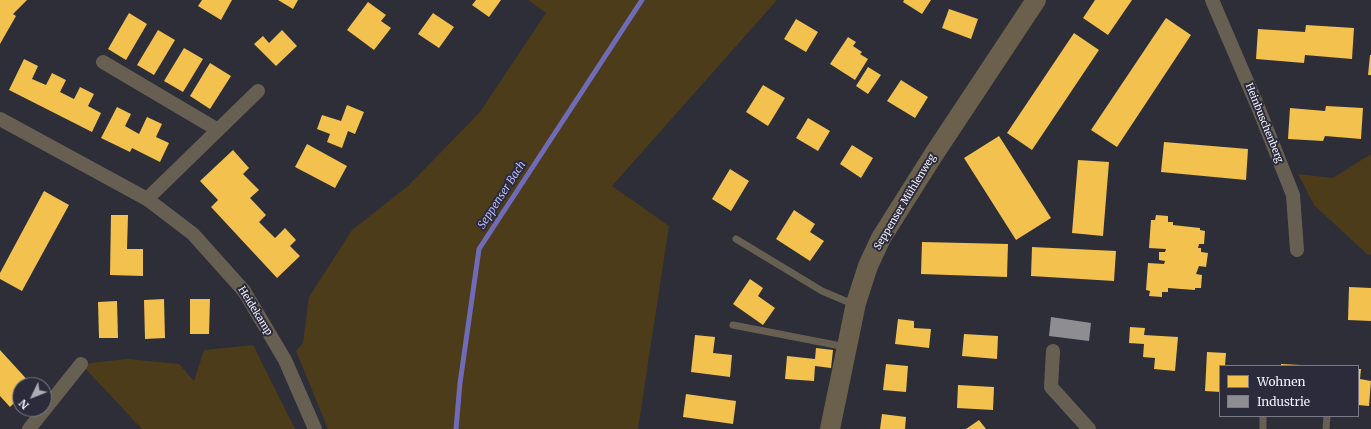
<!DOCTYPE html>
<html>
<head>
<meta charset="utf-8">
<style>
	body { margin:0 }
	#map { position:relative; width:1371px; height:429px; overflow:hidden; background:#2e2e38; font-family:Merriweather,serif }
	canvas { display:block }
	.legend { position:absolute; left:1219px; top:365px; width:140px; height:52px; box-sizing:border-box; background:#2b2b3b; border:1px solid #7a7a88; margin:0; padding:5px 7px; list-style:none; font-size:12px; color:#f1f1fc }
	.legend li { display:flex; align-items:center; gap:8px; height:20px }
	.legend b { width:20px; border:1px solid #7a7a88 }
	.north { position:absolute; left:12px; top:377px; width:40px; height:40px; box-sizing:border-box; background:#2b2b3b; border:1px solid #7a7a88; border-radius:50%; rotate:227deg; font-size:11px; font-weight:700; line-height:16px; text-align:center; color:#f1f1fc }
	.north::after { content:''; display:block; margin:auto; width:14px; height:18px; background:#adadb7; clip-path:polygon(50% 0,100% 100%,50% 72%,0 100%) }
</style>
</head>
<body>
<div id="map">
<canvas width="1371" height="429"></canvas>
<ul class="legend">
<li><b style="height:11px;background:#f2c14e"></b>Wohnen</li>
<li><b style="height:11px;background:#8d8d92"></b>Industrie</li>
</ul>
<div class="north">N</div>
</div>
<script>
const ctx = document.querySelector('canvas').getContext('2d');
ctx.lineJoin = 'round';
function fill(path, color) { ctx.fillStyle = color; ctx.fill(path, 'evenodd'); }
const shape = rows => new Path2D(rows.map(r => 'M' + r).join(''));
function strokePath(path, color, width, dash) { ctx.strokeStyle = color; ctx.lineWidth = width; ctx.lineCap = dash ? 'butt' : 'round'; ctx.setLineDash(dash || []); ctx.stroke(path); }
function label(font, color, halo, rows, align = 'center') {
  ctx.font = font + ' Merriweather,serif'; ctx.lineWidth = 4; ctx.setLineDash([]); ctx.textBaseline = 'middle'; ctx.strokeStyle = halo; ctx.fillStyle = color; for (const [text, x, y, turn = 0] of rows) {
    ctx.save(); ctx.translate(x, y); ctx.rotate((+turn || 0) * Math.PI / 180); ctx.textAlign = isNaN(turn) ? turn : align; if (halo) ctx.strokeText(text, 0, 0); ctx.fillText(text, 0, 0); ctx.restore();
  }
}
fill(shape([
	[528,0,777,0,612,186,669,226,638,429,328,429,296,351,303,343,309,297,352,230,408,186,480,112,546,13],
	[1371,154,1371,254,1368,255,1314,205,1298,174,1333,178],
	[253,345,295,429,142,429,81,364,127,359,179,364,194,381,204,350]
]), '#4c3c19');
fill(shape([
	[0,0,27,0,13,14,16,16,0,44],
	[202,0,232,0,221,20,198,6],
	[278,0,298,0,293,9],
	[476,0,501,0,489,17,472,5],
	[904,0,931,0,922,14,903,2],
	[1095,0,1132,0,1108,35,1083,18],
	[368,2,386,15,381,21,391,28,374,50,347,30],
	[949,9,978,19,971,39,942,28],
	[129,13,147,24,126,60,108,49],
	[433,13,454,27,439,48,418,34],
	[1166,18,1191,35,1117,147,1091,130],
	[796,19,818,32,806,52,784,39],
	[1306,25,1354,28,1352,59,1305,55,1304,63,1256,59,1258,29,1305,32],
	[158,30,175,40,154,75,137,65],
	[282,30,297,46,276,66,254,44,263,36,269,43],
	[1074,33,1099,50,1032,150,1007,133],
	[848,37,856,42,853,46,862,52,860,54,868,59,855,80,830,64],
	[184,48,203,59,183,92,164,81],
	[1370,55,1371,55,1371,75,1368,75],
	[24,59,38,66,32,79,46,85,52,73,66,80,60,92,74,99,80,87,94,94,88,106,101,113,92,132,9,90],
	[210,63,231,76,210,109,190,96],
	[868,67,881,75,868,94,856,86],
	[901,80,928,97,915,118,887,101],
	[763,85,785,98,768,126,746,112],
	[347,105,364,112,355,134,348,131,342,148,327,142,330,134,317,129,322,115,341,121],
	[1326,106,1363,108,1361,139,1325,136,1323,141,1288,139,1290,108,1325,111],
	[117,107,131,114,125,126,139,134,147,117,162,124,156,137,169,143,160,162,132,148,130,152,101,138],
	[808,118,830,131,818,151,796,138],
	[999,136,1051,218,1016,240,964,158],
	[1164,142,1248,149,1246,180,1161,172],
	[307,144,347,166,335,188,295,167],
	[852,145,873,158,861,178,840,164],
	[233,150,249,168,243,174,259,190,250,198,266,215,259,222,275,238,285,228,296,240,290,246,300,256,277,278,211,207,218,200,200,181],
	[1078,160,1109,162,1103,236,1072,233],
	[730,169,749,181,731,211,712,199],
	[44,191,69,205,22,291,0,279,0,273],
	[794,210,815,224,810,232,824,241,810,261,776,239],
	[111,215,128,215,127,249,143,249,143,276,110,275],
	[1156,215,1168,216,1168,222,1173,222,1173,225,1200,228,1200,230,1205,231,1204,244,1199,244,1198,248,1201,248,1201,252,1208,253,1206,267,1199,266,1196,274,1202,275,1201,288,1195,288,1195,290,1168,288,1168,292,1162,292,1162,297,1149,296,1150,291,1146,290,1148,263,1164,264,1165,261,1159,260,1159,252,1165,252,1166,249,1149,248,1151,220,1155,220],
	[922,242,1008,244,1007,277,921,274],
	[1032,247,1116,251,1114,281,1031,276],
	[750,279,763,288,758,296,775,308,763,325,733,304],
	[1349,287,1371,288,1371,321,1348,320],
	[164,299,165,338,145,339,144,300],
	[190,299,210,299,209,334,190,334],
	[117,301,118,338,99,338,98,302],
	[898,319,914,321,914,328,931,329,929,348,895,344],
	[1130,327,1145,328,1144,335,1178,337,1175,371,1154,369,1155,358,1143,357,1144,344,1129,343],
	[964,334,998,336,997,359,962,356],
	[695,335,715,337,713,353,732,355,730,377,691,372],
	[816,348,833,350,831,368,815,366,814,381,785,379,787,356,815,359],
	[0,350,32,385,20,385,20,397,10,407,0,396],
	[1207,352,1226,353,1225,366,1220,366,1220,392,1205,391],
	[886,364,908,366,906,392,883,390],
	[1281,364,1301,365,1301,366,1281,366],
	[1358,369,1361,369,1360,379,1371,381,1369,406,1358,405],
	[958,385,994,387,993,410,957,408],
	[686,394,736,401,733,424,683,417],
	[882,414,906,417,905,429,880,429],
	[979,420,986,429,966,429]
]), '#f2c14e');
fill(shape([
	[1051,317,1091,323,1089,341,1049,336]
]), '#8d8d92');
strokePath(shape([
	[456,429,460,383,479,249,642,0]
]), '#706bb6', 5);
strokePath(shape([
	[736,239,822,291,855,305],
	[733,325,846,347],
	[1263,429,1263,416],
	[1326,429,1327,416]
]), '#676052', 7);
strokePath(shape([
	[1212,0,1258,107,1293,195,1297,250],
	[103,62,218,130],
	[0,119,147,199,193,234,244,291,285,360,315,429],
	[147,199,258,91],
	[1053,351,1051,387,1089,429],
	[29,429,81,364]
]), '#676052', 14);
strokePath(shape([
	[830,429,856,303,868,266,881,238,934,154,1036,0]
]), '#6a604c', 20);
label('10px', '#f1f1fc', '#2b2b3b', [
	["Heinbuschenberg",1264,123,68],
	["Seppenser Mühlenweg",905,202,-59],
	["Heidekamp",255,311,58]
]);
label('italic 11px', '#bab9fa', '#2b2b3b', [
	["Seppenser Bach",502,195,-57]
]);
</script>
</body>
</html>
